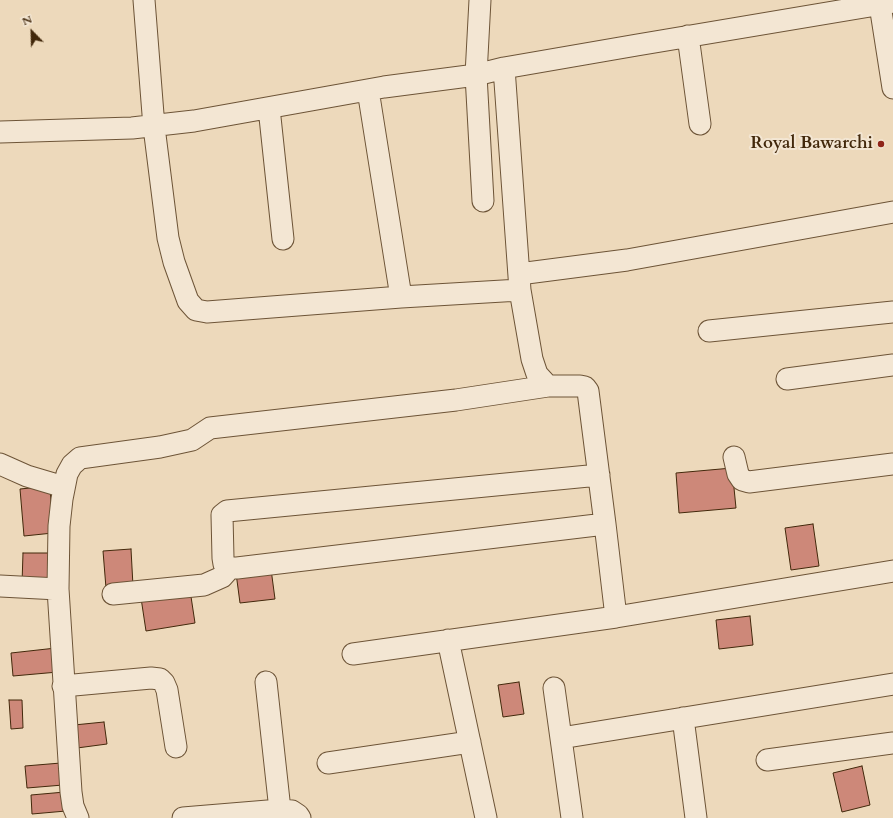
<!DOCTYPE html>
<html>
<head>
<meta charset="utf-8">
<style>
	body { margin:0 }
	#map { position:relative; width:893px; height:818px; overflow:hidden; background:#edd9bb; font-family:Cardo,serif }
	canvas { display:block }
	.north { position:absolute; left:12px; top:12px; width:40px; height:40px; -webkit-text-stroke:3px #f3e6d3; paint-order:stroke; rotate:337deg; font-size:11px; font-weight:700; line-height:16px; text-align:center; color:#42280b }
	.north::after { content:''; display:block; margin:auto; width:14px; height:18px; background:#42280b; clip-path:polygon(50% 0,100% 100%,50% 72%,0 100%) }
</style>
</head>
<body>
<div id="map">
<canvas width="893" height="818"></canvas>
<div class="north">N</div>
</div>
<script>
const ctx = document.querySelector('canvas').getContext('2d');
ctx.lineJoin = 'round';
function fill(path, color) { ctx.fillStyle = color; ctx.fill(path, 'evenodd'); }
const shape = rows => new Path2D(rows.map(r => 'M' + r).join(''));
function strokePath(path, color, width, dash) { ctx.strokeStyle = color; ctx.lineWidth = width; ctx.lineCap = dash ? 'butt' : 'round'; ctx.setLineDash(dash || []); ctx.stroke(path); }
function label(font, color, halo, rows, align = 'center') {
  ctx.font = font + ' Cardo,serif'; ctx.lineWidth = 4; ctx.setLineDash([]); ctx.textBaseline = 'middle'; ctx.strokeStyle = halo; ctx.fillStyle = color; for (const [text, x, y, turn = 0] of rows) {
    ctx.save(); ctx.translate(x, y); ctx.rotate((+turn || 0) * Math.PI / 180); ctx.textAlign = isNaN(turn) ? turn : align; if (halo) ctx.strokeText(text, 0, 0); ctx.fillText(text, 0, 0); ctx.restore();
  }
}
const building = shape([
	[732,468,736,508,679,513,676,473,732,468],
	[50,486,53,533,24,536,20,489,50,486],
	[813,524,819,566,791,570,785,528,813,524],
	[131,549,133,586,106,588,103,551,131,549],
	[23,553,54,553,54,584,22,584,23,553],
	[271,569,275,599,240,603,236,573,271,569],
	[190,590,195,623,146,631,141,598,190,590],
	[750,616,753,645,719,649,716,620,750,616],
	[56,648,58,672,13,676,11,653,56,648],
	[519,682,524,714,503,717,498,685,519,682],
	[9,700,22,700,23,728,11,729,9,700],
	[104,722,107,744,77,748,74,725,104,722],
	[61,763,63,785,27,788,25,766,61,763],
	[862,766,870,805,842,812,833,773,862,766],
	[65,792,66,811,32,814,31,795,65,792]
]);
fill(building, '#cd8879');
strokePath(building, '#42280b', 1);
const minor = shape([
	[144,0,154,127,168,238,174,262,188,301,196,310,207,312,401,297,520,290],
	[480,0,476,75,483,201],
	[880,5,893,88],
	[688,36,700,124],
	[504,68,520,290,532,359,537,374,548,386,580,386,585,387,588,391,605,524],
	[368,90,401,297],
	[269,108,283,239],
	[0,132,132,128,194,121,384,87,476,75,504,68,637,45,893,2],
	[519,274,627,260,893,212],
	[709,331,893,312],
	[787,379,893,365],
	[734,457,738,474,742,480,749,482,893,464],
	[0,464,27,476,64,487],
	[599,475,227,511,222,515,223,558,224,564,230,568,237,568,605,524,616,617],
	[0,586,58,589],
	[113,594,204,585,222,577,230,568],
	[448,640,486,818],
	[353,654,616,617,893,571],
	[266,682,280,810],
	[63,686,151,678,160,679,164,683,167,690,176,747],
	[554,688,572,818],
	[683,718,696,818],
	[561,738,893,684],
	[767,760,893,743],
	[328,763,470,742],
	[78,818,73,806,71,792,58,589,59,526,62,499,67,474,72,465,80,458,160,447,192,440,210,428,456,400,548,386],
	[183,818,280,810,292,811,298,815,300,818]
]);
strokePath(minor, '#6d5437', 23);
strokePath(minor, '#f3e6d3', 21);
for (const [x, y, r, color] of [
	[881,144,4,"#8f2418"]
]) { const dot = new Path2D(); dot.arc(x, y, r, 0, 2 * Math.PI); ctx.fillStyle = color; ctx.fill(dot); strokePath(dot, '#f3e6d3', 1.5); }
label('bold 17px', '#42280b', '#f3e6d3', [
	["Royal Bawarchi",873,144]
], 'right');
</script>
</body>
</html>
